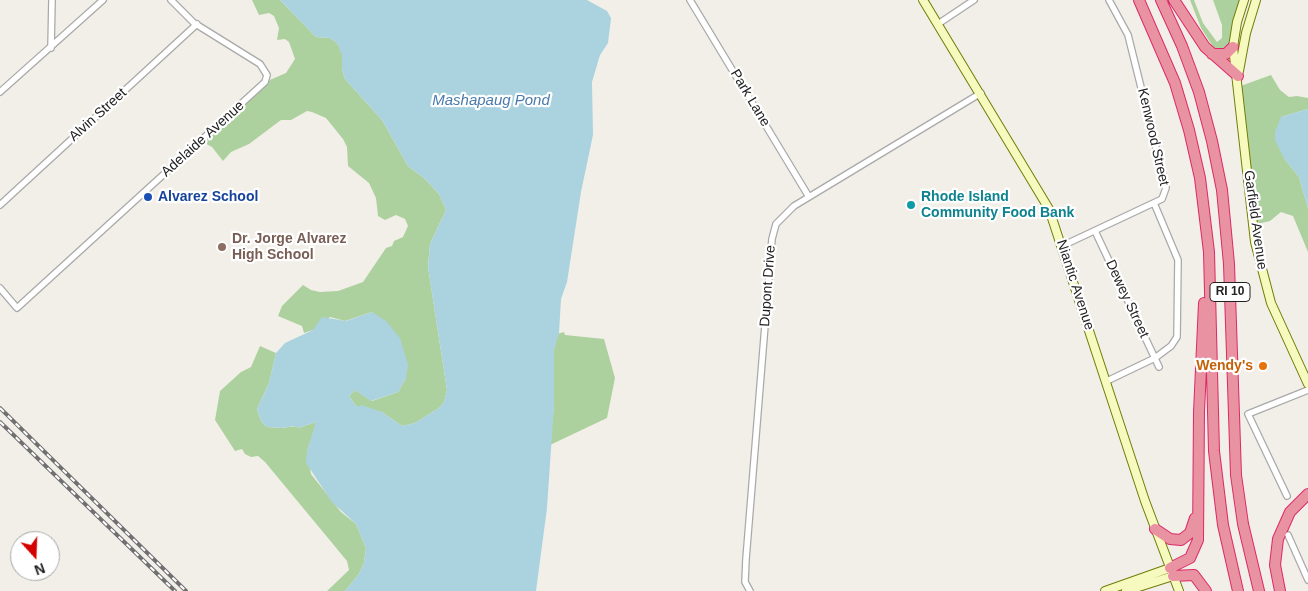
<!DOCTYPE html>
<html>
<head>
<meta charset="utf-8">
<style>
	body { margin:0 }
	#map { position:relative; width:1308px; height:591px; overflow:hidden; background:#f2efe9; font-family:Arial,sans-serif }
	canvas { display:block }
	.north { position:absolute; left:10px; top:531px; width:50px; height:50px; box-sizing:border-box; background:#fff; border:1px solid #a7a7a7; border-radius:50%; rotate:160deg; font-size:14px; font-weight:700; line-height:20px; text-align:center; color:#222 }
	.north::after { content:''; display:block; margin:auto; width:18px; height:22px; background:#d40000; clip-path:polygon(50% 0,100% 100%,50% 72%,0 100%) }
</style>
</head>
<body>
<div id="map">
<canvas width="1308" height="591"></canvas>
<div class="north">N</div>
</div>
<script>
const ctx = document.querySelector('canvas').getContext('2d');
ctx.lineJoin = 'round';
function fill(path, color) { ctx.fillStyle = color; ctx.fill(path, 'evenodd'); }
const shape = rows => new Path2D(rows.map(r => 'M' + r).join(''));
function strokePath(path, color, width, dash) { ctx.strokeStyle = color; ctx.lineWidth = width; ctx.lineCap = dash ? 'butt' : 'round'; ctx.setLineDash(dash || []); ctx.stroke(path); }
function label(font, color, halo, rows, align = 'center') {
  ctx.font = font + ' Arial,sans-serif'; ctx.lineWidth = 4.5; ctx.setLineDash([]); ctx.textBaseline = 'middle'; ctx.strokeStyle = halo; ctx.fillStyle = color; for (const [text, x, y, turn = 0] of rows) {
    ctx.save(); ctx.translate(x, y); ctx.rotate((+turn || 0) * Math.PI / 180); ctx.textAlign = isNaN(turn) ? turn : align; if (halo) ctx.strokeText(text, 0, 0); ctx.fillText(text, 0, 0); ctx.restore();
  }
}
fill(shape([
	[252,0,280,0,316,37,330,38,337,43,343,55,342,69,345,79,382,120,408,166,424,178,439,194,446,210,430,244,428,267,447,390,444,402,439,408,415,423,402,426,382,412,357,407,349,396,355,390,372,401,398,392,406,378,372,312,345,321,330,317,313,330,304,333,302,326,278,316,282,306,303,285,311,290,320,292,338,291,363,282,386,248,392,246,394,241,403,237,408,226,405,219,396,215,385,220,378,216,376,198,369,183,348,166,347,147,343,139,326,118,312,112,307,111,291,120,281,120,249,144,231,152,223,161,212,147,201,141,265,82,286,73,295,59,289,42,285,39,277,40,279,28,274,16,269,13,259,15],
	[1190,0,1194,0,1203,23,1217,42,1222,38,1222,25,1213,0,1247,0,1235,41,1219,56,1201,28],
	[1271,75,1280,90,1289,97,1297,96,1308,98,1308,109,1281,117,1284,158,1299,177,1308,208,1308,252,1293,216,1281,212,1270,221,1253,225,1235,88],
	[564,332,565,335,604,339,615,378,607,418,550,445,554,405,554,350,557,334],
	[260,346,276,353,269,383,257,409,261,421,267,427,281,428,297,426,298,428,316,422,316,426,307,451,311,474,341,512,356,524,366,548,364,563,359,574,345,591,327,591,349,570,347,561,265,462,258,456,251,457,245,454,242,449,235,451,215,420,220,391,241,372,251,367]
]), '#add19e');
fill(shape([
	[280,0,587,0,607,11,611,18,608,43,600,55,592,82,593,135,581,192,567,282,561,299,559,333,554,350,554,405,547,508,536,591,345,591,359,574,364,563,366,548,356,524,332,502,306,463,307,451,316,422,298,428,295,426,281,428,267,427,261,421,257,409,269,383,276,353,285,343,313,330,322,317,346,321,372,312,386,321,400,338,408,365,406,378,398,392,371,401,355,390,349,396,357,407,361,405,382,412,402,426,415,423,439,408,444,402,447,390,428,267,430,244,446,210,439,194,424,178,408,166,382,120,345,79,342,69,342,55,337,43,330,38,316,37],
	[1308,109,1308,208,1299,177,1284,158,1275,140,1275,132,1281,117]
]), '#aad3df');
const street = shape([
	[690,0,809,197],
	[938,24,974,0],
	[51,48,52,0],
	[0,92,103,0],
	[0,205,197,24],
	[1095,231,1159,367],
	[1062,246,1162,199,1166,188,1128,35,1109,0],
	[0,288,17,308,265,82,267,75,260,64,194,23,171,0],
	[1107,381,1155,358,1171,346,1177,337,1178,260,1154,203],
	[1287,496,1248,414,1308,390],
	[1288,535,1308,580],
	[750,591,745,582,746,559,772,239,776,224,794,206,981,93]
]);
const secondary = shape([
	[923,0,1049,209,1145,501,1179,591],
	[1244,0,1237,22,1233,47,1255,242,1271,303,1308,384],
	[1239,71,1246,33,1256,0],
	[1105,591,1170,568],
	[1126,591,1173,576]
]);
const highway = shape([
	[1139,0,1175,83,1189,130,1200,178,1209,252,1214,451,1223,525,1238,591],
	[1161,0,1182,46,1199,92,1212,141,1222,190,1229,264,1236,475,1243,524,1259,591],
	[1174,0,1205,47,1238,76],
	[1212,54,1226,54,1233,47],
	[1155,529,1170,539,1181,540,1190,533,1195,518],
	[1170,568,1190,558,1198,540,1199,412,1204,303],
	[1173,576,1194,575,1206,591],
	[1280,591,1275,565,1278,539,1290,512,1308,494]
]);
strokePath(street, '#a9a9a9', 8);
strokePath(secondary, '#707d05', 10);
strokePath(highway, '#dc2a67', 12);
strokePath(street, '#fff', 5.5);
strokePath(secondary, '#f7fabf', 8);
strokePath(highway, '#e892a2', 10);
const rail = shape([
	[0,408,186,591],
	[0,422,175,591]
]);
strokePath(rail, '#707070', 4);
strokePath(rail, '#fff', 2, [5.5]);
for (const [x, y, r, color] of [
	[148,197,5,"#1a4fb4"],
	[911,205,5,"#0f9aa8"],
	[222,247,5,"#8d6e63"],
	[1263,366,5,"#e8710a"]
]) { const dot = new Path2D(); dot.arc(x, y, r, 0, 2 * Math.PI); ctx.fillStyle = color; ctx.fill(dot); strokePath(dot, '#fff', 2); }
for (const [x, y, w] of [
	[1230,292,40]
]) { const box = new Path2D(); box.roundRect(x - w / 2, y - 9.5, w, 19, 4); ctx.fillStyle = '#fff'; ctx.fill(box); strokePath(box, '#222', 1); }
label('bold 12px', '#222', null, [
	["RI 10",1230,292]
]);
label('14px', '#222', '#fff', [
	["Park Lane",750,98,59],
	["Alvin Street",98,115,-42],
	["Kenwood Street",1153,137,77],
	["Adelaide Avenue",203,139,-42],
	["Garfield Avenue",1255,220,82],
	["Niantic Avenue",1075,285,72],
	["Dupont Drive",768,286,-86],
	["Dewey Street",1127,299,65]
]);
label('bold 14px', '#164399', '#fff', [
	["Alvarez School",158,197]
], 'left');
label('bold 14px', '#0d838f', '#fff', [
	["Rhode Island",921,197],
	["Community Food Bank",921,213]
], 'left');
label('bold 14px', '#785e54', '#fff', [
	["Dr. Jorge Alvarez",232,239],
	["High School",232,255]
], 'left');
label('bold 14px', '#c56008', '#fff', [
	["Wendy's",1253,366]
], 'right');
label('italic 15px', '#4a7aab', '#fff', [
	["Mashapaug Pond",491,101]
]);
</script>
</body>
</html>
